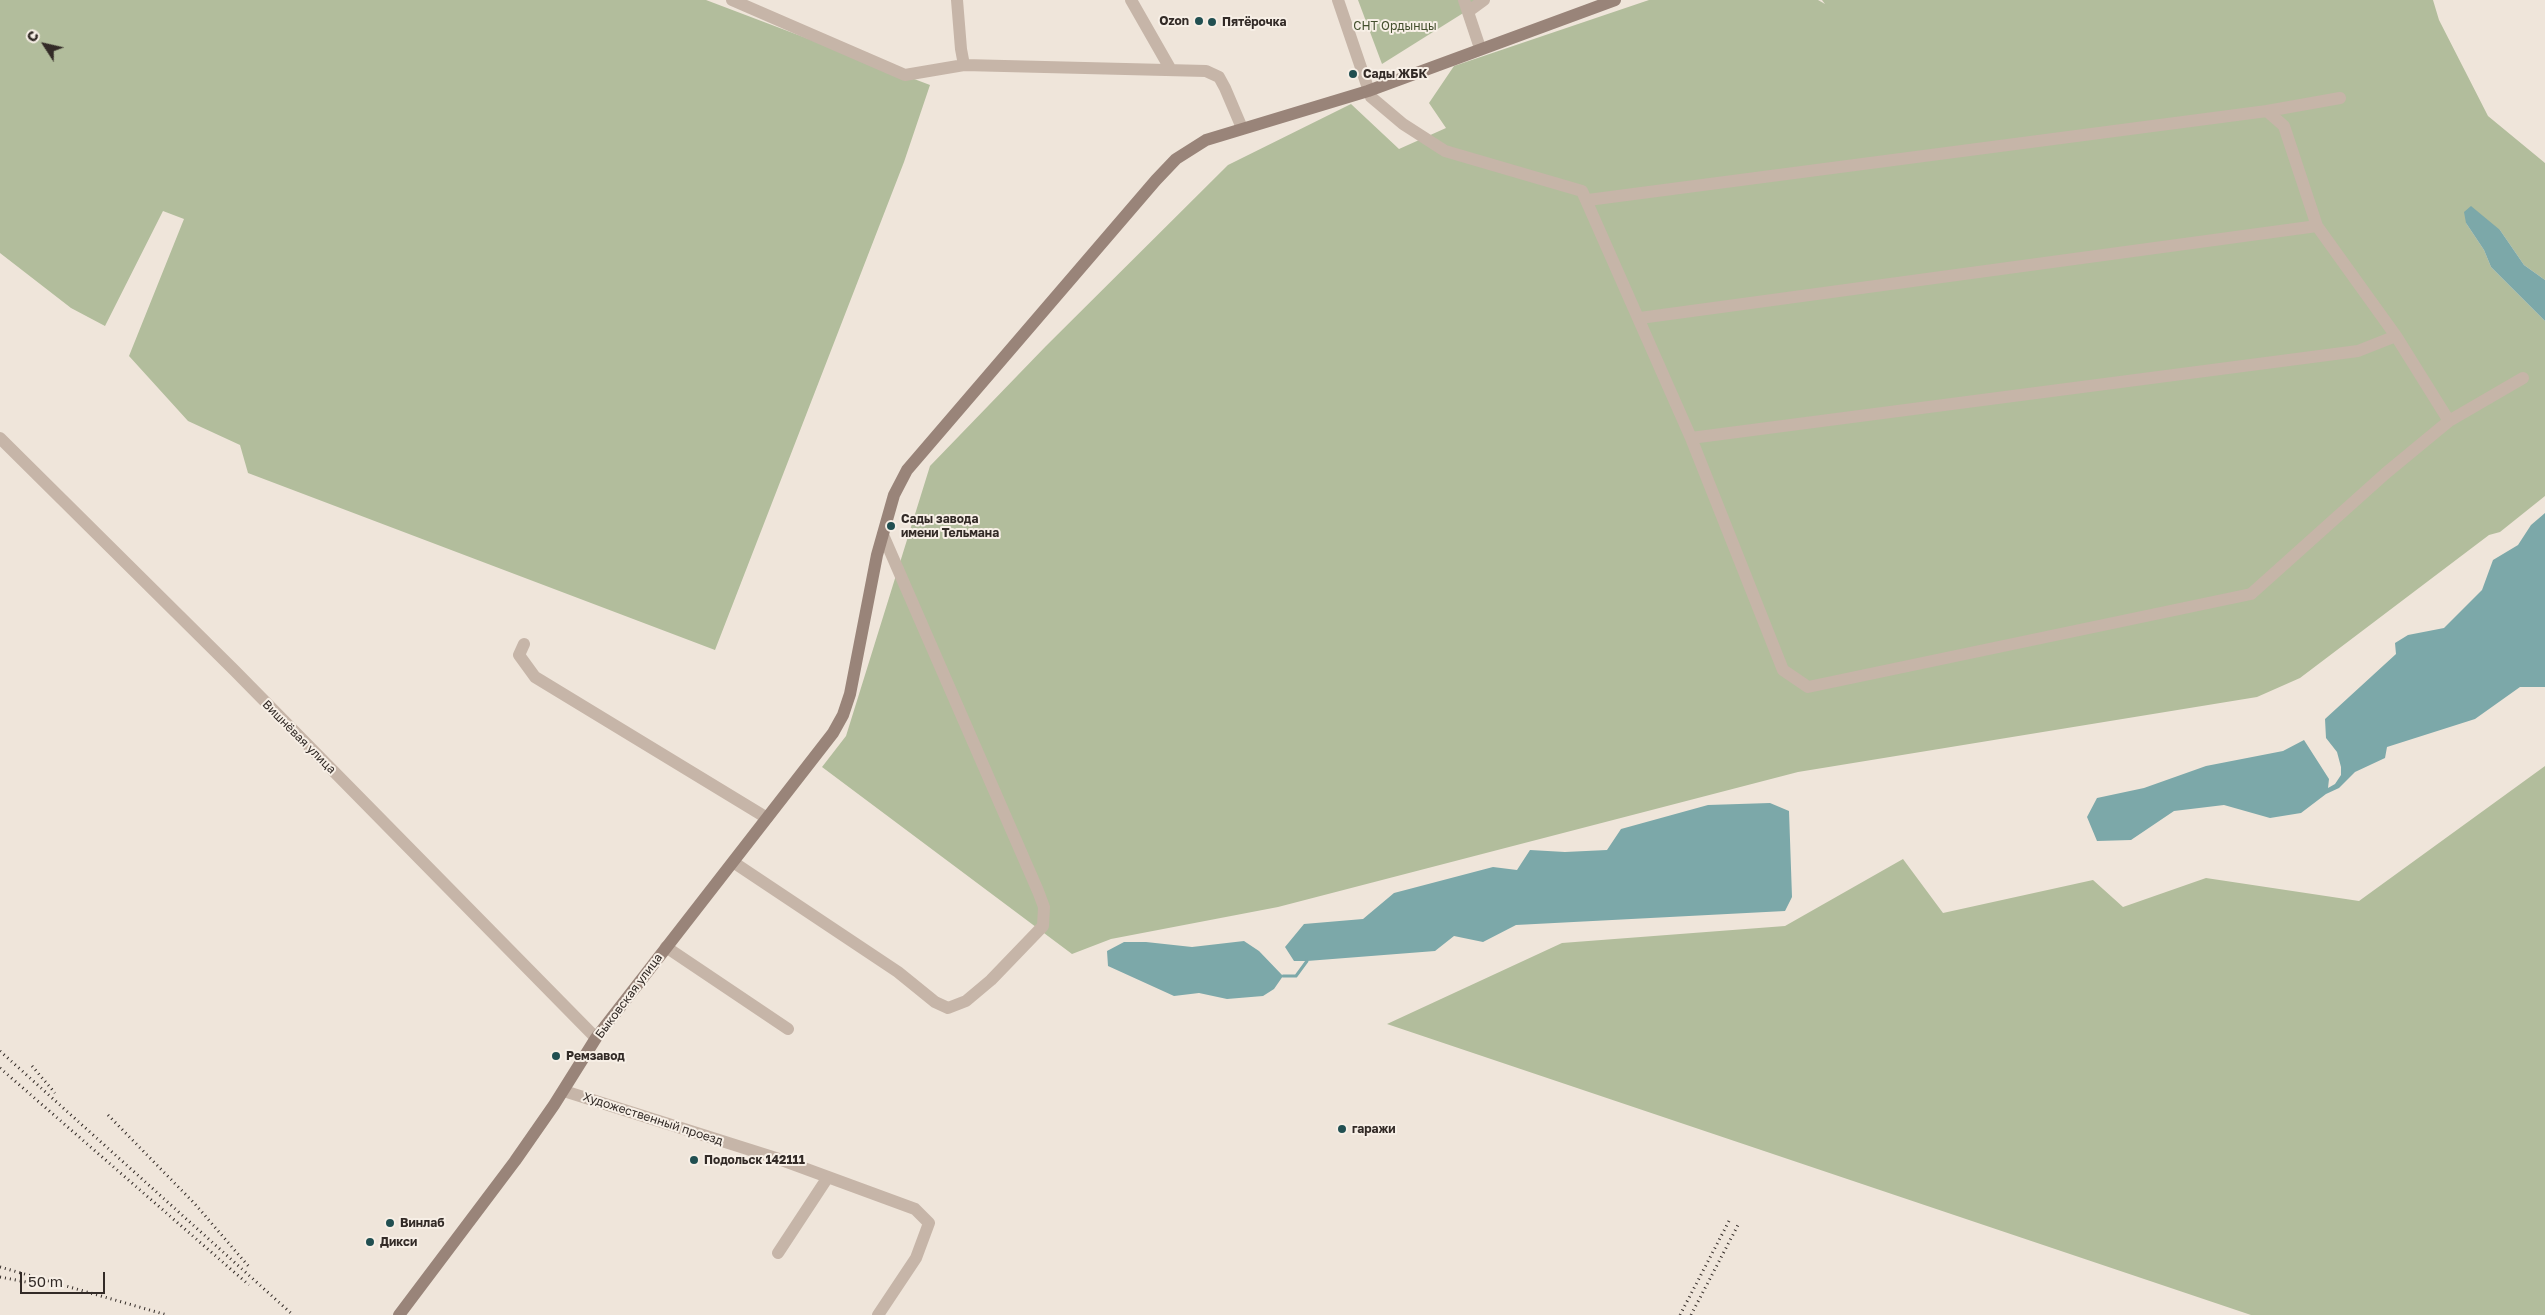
<!DOCTYPE html>
<html>
<head>
<meta charset="utf-8">
<style>
	body { margin:0 }
	#map { position:relative; width:2545px; height:1315px; overflow:hidden; background:#efe5da; font-family:"Golos Text",sans-serif }
	canvas { display:block }
	.north { position:absolute; left:20px; top:20px; width:50px; height:50px; -webkit-text-stroke:4px #f7efe6; paint-order:stroke; rotate:305deg; font-size:14px; font-weight:700; line-height:20px; text-align:center; color:#332b27 }
	.north::after { content:''; display:block; margin:auto; width:18px; height:22px; background:#332b27; clip-path:polygon(50% 0,100% 100%,50% 72%,0 100%) }
	.scale { position:absolute; left:20px; top:1272px; width:85px; height:22px; box-sizing:border-box; border:2px solid #332b27; border-top:0; padding-left:6px; font-size:15px; line-height:18px; white-space:nowrap; color:#332b27; -webkit-text-stroke:4px #f7efe6; paint-order:stroke }
</style>
</head>
<body>
<div id="map">
<canvas width="2545" height="1315"></canvas>
<div class="north">С</div>
<div class="scale">50 m</div>
</div>
<script>
const ctx = document.querySelector('canvas').getContext('2d');
ctx.lineJoin = 'round';
function fill(path, color) { ctx.fillStyle = color; ctx.fill(path, 'evenodd'); }
const shape = rows => new Path2D(rows.map(r => 'M' + r).join(''));
function strokePath(path, color, width, dash) { ctx.strokeStyle = color; ctx.lineWidth = width; ctx.lineCap = dash ? 'butt' : 'round'; ctx.setLineDash(dash || []); ctx.stroke(path); }
function label(font, color, halo, rows, align = 'center') {
  ctx.font = font + ' "Golos Text",sans-serif'; ctx.lineWidth = 4; ctx.setLineDash([]); ctx.textBaseline = 'middle'; ctx.strokeStyle = halo; ctx.fillStyle = color; for (const [text, x, y, turn = 0] of rows) {
    ctx.save(); ctx.translate(x, y); ctx.rotate((+turn || 0) * Math.PI / 180); ctx.textAlign = isNaN(turn) ? turn : align; if (halo) ctx.strokeText(text, 0, 0); ctx.fillText(text, 0, 0); ctx.restore();
  }
}
fill(shape([
	[0,0,706,0,930,85,904,162,715,650,248,473,240,445,188,421,129,356,184,219,163,211,105,326,71,308,0,253],
	[1358,0,1484,0,1382,64],
	[1649,0,1818,0,1825,4,1822,0,2433,0,2439,20,2488,116,2545,163,2545,280,2524,265,2500,230,2466,223,2484,250,2491,267,2545,321,2545,496,2500,532,2489,535,2300,678,2257,697,1798,772,1278,907,1111,939,1072,954,822,767,846,736,930,466,1046,346,1228,165,1351,104,1399,149,1446,128,1429,103,1454,66],
	[2545,766,2545,1315,2251,1315,1387,1024,1562,943,1785,926,1903,859,1943,913,2093,880,2123,907,2206,878,2359,901]
]), '#b2bd9c');
fill(shape([
	[2471,206,2500,230,2524,265,2545,280,2545,321,2491,267,2484,250,2466,223,2464,212],
	[2545,513,2545,687,2520,687,2475,719,2387,747,2385,758,2355,772,2339,788,2326,794,2301,813,2270,818,2224,805,2174,811,2131,840,2097,841,2087,817,2097,798,2144,788,2206,766,2283,751,2304,740,2329,779,2328,788,2335,784,2341,775,2341,767,2337,752,2326,738,2325,719,2396,654,2395,643,2408,635,2444,628,2482,590,2493,560,2518,545,2531,525],
	[1770,803,1789,811,1792,897,1785,911,1516,925,1483,942,1454,936,1435,951,1307,961,1294,961,1285,947,1304,924,1363,919,1394,893,1493,867,1517,870,1530,850,1565,852,1607,850,1621,829,1708,805],
	[1244,941,1259,951,1283,976,1274,989,1263,996,1227,999,1199,993,1174,996,1108,966,1107,951,1124,942,1146,942,1192,947]
]), '#7ca8a9');
strokePath(shape([
	[1283,976,1296,976,1307,961]
]), '#7ca8a9', 3);
strokePath(shape([
	[732,0,905,75,964,65,1206,71,1219,77,1225,88,1242,128],
	[957,0,961,49,964,65],
	[1131,0,1171,70],
	[1338,0,1371,97,1403,124,1445,151,1582,191,1691,438,1783,670,1808,687,2251,594,2386,473,2449,421,2396,336,2317,226,2284,126,2267,111,1588,200],
	[1464,0,1480,48],
	[1469,11,1484,0],
	[2267,111,2340,98],
	[1640,318,2317,226],
	[2449,421,2523,378],
	[0,438,235,671,596,1038],
	[1691,438,2358,351,2396,336],
	[524,644,519,655,535,677,767,818],
	[733,862,898,972,935,1002,948,1008,966,1001,991,980,1043,926,1044,907,1038,891,883,535],
	[666,947,788,1029],
	[564,1091,779,1159,915,1209,929,1223,916,1258,878,1315],
	[778,1253,828,1177]
]), '#c6b5a8', 12);
strokePath(shape([
	[399,1315,515,1161,554,1105,596,1038,833,733,843,715,850,694,877,555,894,495,907,470,1156,180,1176,159,1206,140,1368,91,1615,0]
]), '#998479', 12);
strokePath(shape([
	[0,1051,293,1315],
	[32,1066,55,1093],
	[0,1068,249,1285],
	[108,1115,195,1204,250,1268],
	[0,1267,167,1315],
	[0,1277,42,1285],
	[1680,1315,1729,1221],
	[1691,1315,1738,1225]
]), '#332b27', 3, [1, 4]);
for (const [x, y, r, color] of [
	[1199,21,5,"#214f51"],
	[1212,22,5,"#214f51"],
	[1353,74,5,"#214f51"],
	[891,526,5,"#214f51"],
	[556,1056,5,"#214f51"],
	[1342,1129,5,"#214f51"],
	[694,1160,5,"#214f51"],
	[390,1223,5,"#214f51"],
	[370,1242,5,"#214f51"]
]) { const dot = new Path2D(); dot.arc(x, y, r, 0, 2 * Math.PI); ctx.fillStyle = color; ctx.fill(dot); strokePath(dot, '#f7efe6', 2); }
label('bold 12px', '#332b27', '#f7efe6', [
	["Ozon",1189,21,"right"],
	["Пятёрочка",1222,22],
	["Сады ЖБК",1363,74],
	["Сады завода",901,519],
	["имени Тельмана",901,533],
	["Ремзавод",566,1056],
	["гаражи",1352,1129],
	["Подольск 142111",704,1160],
	["Винлаб",400,1223],
	["Дикси",380,1242]
], 'left');
label('12px', '#434f2d', '#f7efe6', [
	["СНТ Ордынцы",1395,26]
]);
label('12px', '#332b27', '#f7efe6', [
	["Вишнёвая улица",299,737,45],
	["Быковская улица",629,996,-53],
	["Художественный проезд",653,1119,18]
]);
</script>
</body>
</html>
